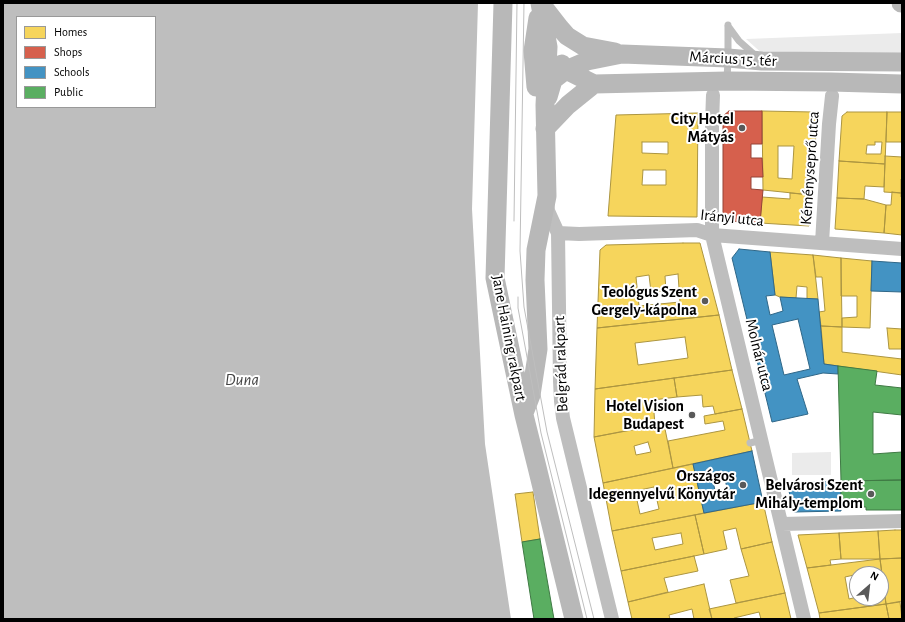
<!DOCTYPE html>
<html>
<head>
<meta charset="utf-8">
<style>
	body { margin:0 }
	#map { position:relative; width:905px; height:622px; overflow:hidden; background:#fff; font-family:"Alegreya Sans",sans-serif }
	canvas { display:block }
	.frame { position:absolute; inset:0; border:4px solid #000; pointer-events:none }
	.legend { position:absolute; left:16px; top:16px; width:140px; height:92px; box-sizing:border-box; background:#fff; border:1px solid #999; margin:0; padding:5px 7px; list-style:none; font-size:12px; color:#000 }
	.legend li { display:flex; align-items:center; gap:8px; height:20px }
	.legend b { width:20px; border:1px solid #999 }
	.north { position:absolute; left:849px; top:566px; width:40px; height:40px; box-sizing:border-box; background:#fff; border:1px solid #999; border-radius:50%; rotate:28deg; font-size:11px; font-weight:700; line-height:16px; text-align:center; color:#000 }
	.north::after { content:''; display:block; margin:auto; width:14px; height:18px; background:#595959; clip-path:polygon(50% 0,100% 100%,50% 72%,0 100%) }
</style>
</head>
<body>
<div id="map">
<canvas width="905" height="622"></canvas>
<div class="frame"></div>
<ul class="legend">
<li><b style="height:11px;background:#f6d55c"></b>Homes</li>
<li><b style="height:11px;background:#d6604d"></b>Shops</li>
<li><b style="height:11px;background:#4393c3"></b>Schools</li>
<li><b style="height:11px;background:#5aae61"></b>Public</li>
</ul>
<div class="north">N</div>
</div>
<script>
const ctx = document.querySelector('canvas').getContext('2d');
ctx.lineJoin = 'round';
function fill(path, color) { ctx.fillStyle = color; ctx.fill(path, 'evenodd'); }
const shape = rows => new Path2D(rows.map(r => 'M' + r).join(''));
function strokePath(path, color, width, dash) { ctx.strokeStyle = color; ctx.lineWidth = width; ctx.lineCap = dash ? 'butt' : 'round'; ctx.setLineDash(dash || []); ctx.stroke(path); }
function label(font, color, halo, rows, align = 'center') {
  ctx.font = font + ' "Alegreya Sans",sans-serif'; ctx.lineWidth = 4; ctx.setLineDash([]); ctx.textBaseline = 'middle'; ctx.strokeStyle = halo; ctx.fillStyle = color; for (const [text, x, y, turn = 0] of rows) {
    ctx.save(); ctx.translate(x, y); ctx.rotate((+turn || 0) * Math.PI / 180); ctx.textAlign = isNaN(turn) ? turn : align; if (halo) ctx.strokeText(text, 0, 0); ctx.fillText(text, 0, 0); ctx.restore();
  }
}
fill(shape([
	[902,33,902,56,765,56,746,39],
	[831,452,831,475,792,475,792,453]
]), '#ebebeb');
fill(shape([
	[3,3,478,3,472,209,485,444,511,619,3,619],
	[17,17,155,17,155,107,17,107]
]), '#bebebe');
const homes = shape([
	[762,111,813,112,817,117,812,195,763,190,762,111],
	[778,146,794,146,792,179,778,178,778,146],
	[847,112,887,112,885,164,839,161,842,116,847,112],
	[875,142,882,142,881,154,866,154,867,145,875,145,875,142],
	[887,112,902,112,902,142,886,142,887,112],
	[698,113,697,217,608,216,616,115,698,113],
	[642,142,668,142,668,154,642,153,642,142],
	[643,170,666,170,666,185,642,185,643,170],
	[885,156,902,157,902,179,901,179,901,193,884,192,885,156],
	[839,161,885,164,884,187,865,186,864,199,837,198,839,161],
	[892,192,901,193,901,197,902,198,902,235,884,233,886,205,891,205,892,192],
	[790,193,812,195,809,226,760,223,762,197,790,199,790,193],
	[837,198,864,199,886,205,884,233,835,229,837,198],
	[683,243,700,243,719,315,597,328,600,250,606,245,683,243],
	[678,274,680,302,639,306,636,277,649,275,651,292,666,291,665,276,678,274],
	[770,252,813,255,818,299,807,299,807,287,797,286,796,298,780,297,775,295,770,252],
	[813,255,841,258,842,327,821,326,819,312,825,311,822,277,816,277,813,255],
	[841,258,872,261,870,328,842,327,842,318,857,317,857,296,841,296,841,258],
	[719,315,732,370,595,389,597,328,719,315],
	[685,337,688,358,638,365,635,343,685,337],
	[821,326,842,327,842,352,902,359,902,375,824,364,821,326],
	[887,328,902,329,902,349,889,349,887,328],
	[732,370,742,409,715,414,713,406,703,407,702,395,677,397,674,378,732,370],
	[674,378,677,397,653,400,655,425,594,437,595,389,674,378],
	[742,409,752,451,673,468,668,441,725,430,723,421,705,424,704,416,742,409],
	[664,424,673,468,603,483,594,437,664,424],
	[648,442,651,452,636,455,634,446,648,442],
	[693,464,704,513,612,531,603,483,693,464],
	[654,487,659,509,640,514,635,491,654,487],
	[533,492,540,539,522,542,515,494,533,492],
	[763,502,772,542,741,549,736,528,723,531,727,549,704,554,695,515,763,502],
	[695,515,704,554,621,571,612,531,695,515],
	[681,533,683,544,655,550,652,538,681,533],
	[895,530,902,530,902,558,880,559,878,531,895,530],
	[878,531,880,559,841,559,839,533,878,531],
	[839,533,841,559,830,560,831,565,807,568,798,535,839,533],
	[772,542,785,593,736,603,730,580,749,576,741,549,772,542],
	[694,556,698,571,664,578,668,592,628,602,621,571,694,556],
	[902,558,902,601,886,604,880,559,902,558],
	[880,559,886,604,819,613,807,568,880,559],
	[868,572,868,574,881,574,881,598,857,598,857,597,849,599,845,577,868,572],
	[704,584,712,619,694,619,692,609,669,615,670,619,632,619,628,602,704,584],
	[785,593,791,619,761,619,759,612,734,618,734,619,712,619,709,609,785,593],
	[900,602,902,619,889,619,886,604,900,602],
	[886,604,889,619,820,619,819,613,886,604]
]);
fill(homes, '#f6d55c');
strokePath(homes, '#ac9540', 1);
const shops = shape([
	[729,111,762,111,762,144,751,144,751,158,762,158,763,177,751,177,751,189,763,190,760,223,727,221,723,214,723,116,729,111]
]);
fill(shops, '#d6604d');
strokePath(shops, '#964336', 1);
const schools = shape([
	[739,249,770,252,775,295,766,296,770,315,783,311,780,297,818,299,824,364,838,366,838,374,823,373,797,379,808,414,772,422,732,258,739,249],
	[798,319,810,369,784,375,772,325,798,319],
	[872,261,902,263,902,292,871,291,872,261],
	[752,451,763,502,704,513,693,464,752,451],
	[724,475,728,492,716,495,712,477,724,475],
	[841,481,841,511,794,512,787,483,841,481]
]);
fill(schools, '#4393c3');
strokePath(schools, '#2f6788', 1);
const public = shape([
	[838,366,877,371,875,385,902,388,902,415,873,412,873,454,902,452,902,480,841,481,838,366],
	[902,480,902,510,866,510,866,507,841,507,841,481,902,480],
	[540,539,554,619,534,619,522,542,540,539]
]);
fill(public, '#5aae61');
strokePath(public, '#3f7a44', 1);
strokePath(shape([
	[728,26,739,41,756,56],
	[727,81,728,58,728,25],
	[750,443,762,440]
]), '#bebebe', 7);
strokePath(shape([
	[713,95,712,124,712,235,804,619],
	[547,201,548,211,558,233,560,381,561,401,563,418,612,619],
	[558,233,579,234,697,230,712,235,902,249],
	[822,243,829,124,832,96],
	[782,524,902,521]
]), '#bebebe', 14);
strokePath(shape([
	[503,3,495,278,524,415,537,467,574,619],
	[901,3,902,3],
	[542,5,560,28,567,36,583,46,615,52],
	[562,64,566,70,594,84,727,81,831,82,902,84],
	[536,87,533,51,538,18],
	[548,97,553,80,566,70,587,61,622,54,728,58,762,61,902,62],
	[545,129,568,105,594,84],
	[524,413,531,395,538,349,535,280,536,250,547,196,545,105,548,47,540,3]
]), '#b8b8b8', 19);
strokePath(shape([
	[524,3,520,251,524,307,547,432,594,619],
	[514,221,517,3],
	[518,297,518,308,541,433,587,619]
]), '#bebebe', 1);
for (const [x, y, r, color] of [
	[742,128,4,"#595959"],
	[705,301,4,"#595959"],
	[692,415,4,"#595959"],
	[743,485,4,"#595959"],
	[871,494,4,"#595959"]
]) { const dot = new Path2D(); dot.arc(x, y, r, 0, 2 * Math.PI); ctx.fillStyle = color; ctx.fill(dot); strokePath(dot, '#fff', 1.5); }
label('16px', '#000', '#fff', [
	["Március 15. tér",733,59,3],
	["Kéményseprő utca",810,168,-86],
	["Irányi utca",732,218,6],
	["Jane Haining rakpart",509,338,79],
	["Molnár utca",759,355,76],
	["Belgrád rakpart",561,364,-92]
]);
label('bold 16px', '#000', '#fff', [
	["City Hotel",734,119],
	["Mátyás",734,137],
	["Teológus Szent",697,292],
	["Gergely-kápolna",697,310],
	["Hotel Vision",684,406],
	["Budapest",684,424],
	["Országos",735,476],
	["Idegennyelvű Könyvtár",735,494],
	["Belvárosi Szent",863,485],
	["Mihály-templom",863,503]
], 'right');
label('italic 17px', '#434343', '#fff', [
	["Duna",242,380]
]);
</script>
</body>
</html>
